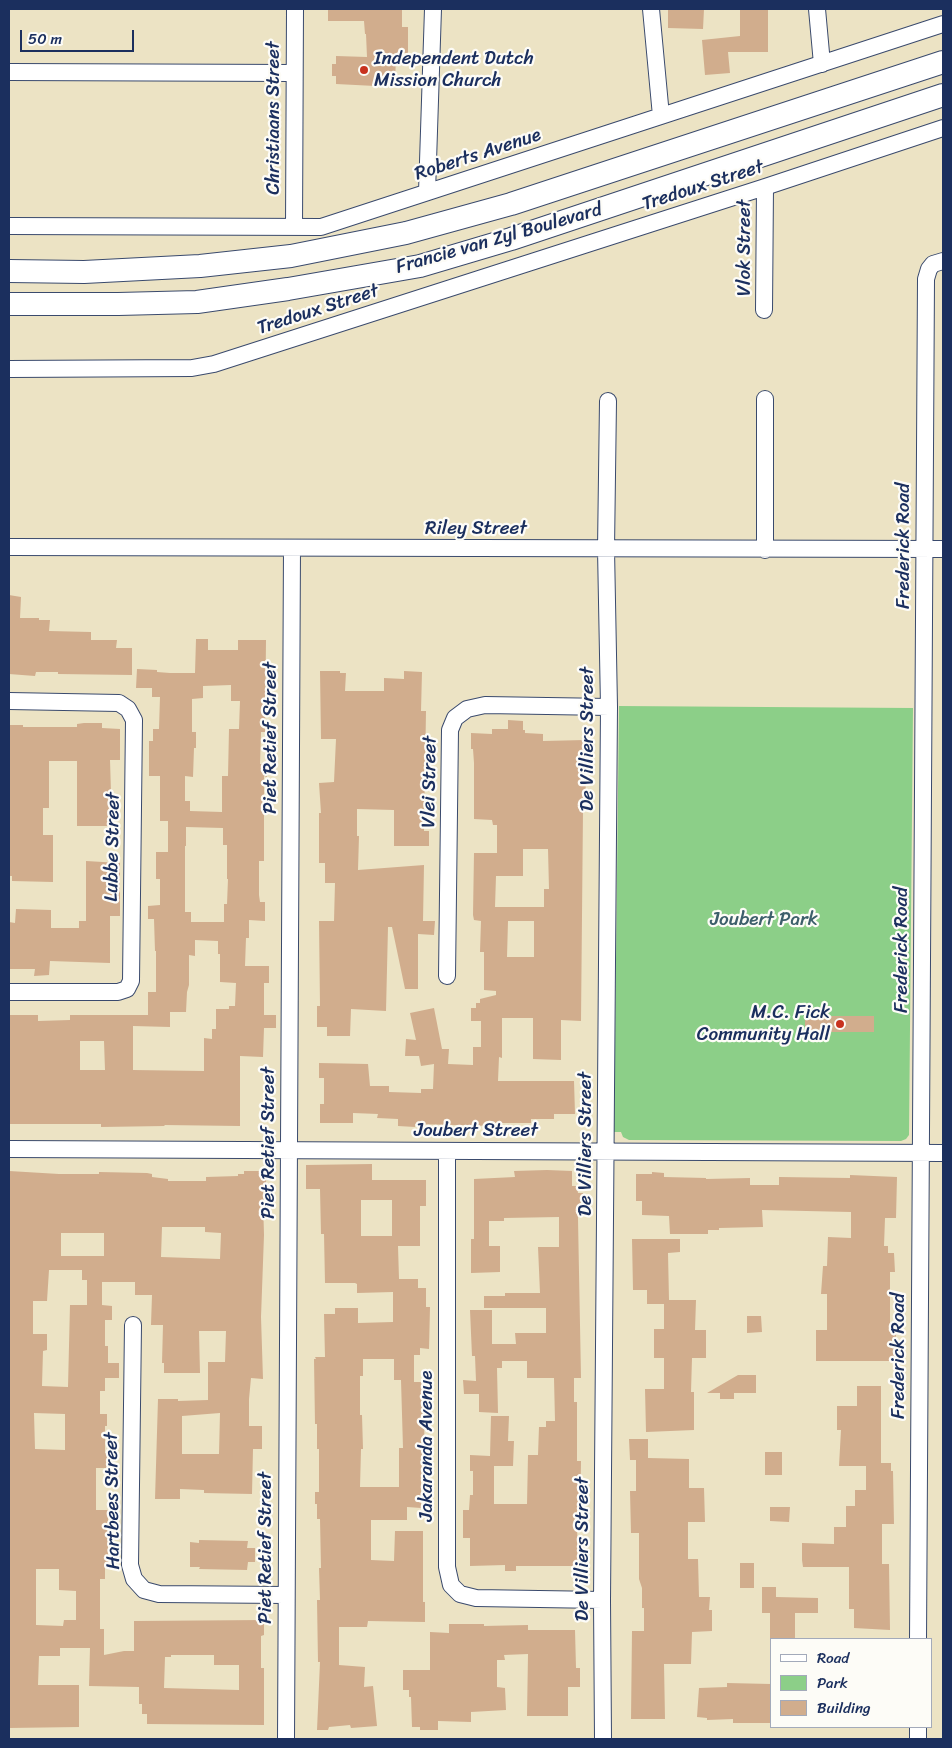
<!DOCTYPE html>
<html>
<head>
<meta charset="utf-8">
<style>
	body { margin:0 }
	#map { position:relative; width:952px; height:1748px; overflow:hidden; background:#ece3c4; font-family:Sriracha,sans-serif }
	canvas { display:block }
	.frame { position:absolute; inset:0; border:10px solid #1b2f5e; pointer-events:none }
	.legend { position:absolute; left:770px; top:1638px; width:162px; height:90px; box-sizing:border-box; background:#fdfcf7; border:1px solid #a3aaba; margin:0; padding:6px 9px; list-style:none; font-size:15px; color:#1b2f5e }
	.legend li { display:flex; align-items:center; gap:10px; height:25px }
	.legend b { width:25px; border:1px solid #a3aaba }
	.scale { position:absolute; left:20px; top:30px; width:114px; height:22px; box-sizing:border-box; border:2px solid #1b2f5e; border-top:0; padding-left:6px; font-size:15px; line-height:18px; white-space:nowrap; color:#1b2f5e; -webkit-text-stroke:4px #fdfcf7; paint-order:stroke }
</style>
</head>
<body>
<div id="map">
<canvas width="952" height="1748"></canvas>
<div class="frame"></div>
<ul class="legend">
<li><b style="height:6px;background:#fff"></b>Road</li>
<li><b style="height:14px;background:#8ccf88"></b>Park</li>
<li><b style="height:14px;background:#d1ad8d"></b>Building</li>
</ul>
<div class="scale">50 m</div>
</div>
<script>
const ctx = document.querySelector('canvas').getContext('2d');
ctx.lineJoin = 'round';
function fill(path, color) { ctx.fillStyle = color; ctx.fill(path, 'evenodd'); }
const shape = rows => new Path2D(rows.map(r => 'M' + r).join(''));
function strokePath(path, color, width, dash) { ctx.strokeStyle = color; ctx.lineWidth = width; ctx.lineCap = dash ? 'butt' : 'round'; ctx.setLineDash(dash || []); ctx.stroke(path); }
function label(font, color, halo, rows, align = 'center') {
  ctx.font = font + ' Sriracha,sans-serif'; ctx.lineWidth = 4.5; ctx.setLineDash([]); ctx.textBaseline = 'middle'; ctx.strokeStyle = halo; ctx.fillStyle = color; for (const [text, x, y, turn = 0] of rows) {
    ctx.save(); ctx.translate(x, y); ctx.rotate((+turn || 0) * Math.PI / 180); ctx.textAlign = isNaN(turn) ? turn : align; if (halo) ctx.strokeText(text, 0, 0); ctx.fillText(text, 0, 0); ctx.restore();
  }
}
fill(shape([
	[619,706,913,708,909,1135,906,1139,901,1141,629,1140,623,1137,621,1132,614,1132]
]), '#8ccf88');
fill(shape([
	[328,9,402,9,402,27,408,27,408,53,396,53,395,87,336,84,336,76,332,76,332,64,336,64,336,56,367,57,366,34,365,34,364,21,328,21],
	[668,9,704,9,703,29,668,28],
	[740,9,768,9,768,52,728,52,730,73,705,75,702,40,740,36],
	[9,595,21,597,20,618,39,618,39,620,50,620,49,631,91,632,91,640,117,640,116,648,132,648,132,675,58,674,58,672,36,672,35,676,9,674],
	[196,639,208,639,208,650,238,650,238,640,266,640,265,732,261,732,260,764,267,764,267,777,264,776,264,861,259,861,259,895,260,902,265,902,265,921,249,920,249,938,246,938,245,966,269,966,269,983,264,983,264,1015,276,1015,276,1028,264,1028,263,1057,240,1056,240,1126,164,1125,165,1126,101,1127,101,1124,9,1124,9,1015,38,1015,38,1021,70,1020,70,1015,148,1015,148,992,156,992,156,951,155,951,154,919,148,919,148,906,160,905,160,879,156,879,156,852,168,852,168,821,160,821,160,776,149,776,149,741,153,741,153,729,159,729,160,697,152,697,152,688,136,688,137,669,157,670,157,672,170,673,195,673],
	[231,685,231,701,240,701,239,729,229,729,228,776,222,776,222,812,190,811,190,801,185,801,185,776,193,777,194,748,196,748,196,732,192,732,192,699,203,698,203,686],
	[186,827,223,828,223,845,227,845,227,879,228,879,227,904,224,904,224,922,191,922,191,912,185,912,185,846,186,846],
	[195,940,218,941,218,954,220,954,220,982,236,983,235,1006,229,1006,229,1009,216,1009,216,1029,212,1029,212,1039,204,1038,204,1071,133,1070,133,1026,170,1027,170,1012,186,1012,187,992,189,985,189,955,195,956],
	[80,1041,104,1041,105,1070,80,1070],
	[320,671,340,671,340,673,346,673,345,691,384,691,384,678,404,679,404,671,422,672,421,711,426,711,424,831,429,831,429,846,394,846,394,810,357,809,357,836,359,836,358,870,424,865,423,921,435,921,434,935,418,934,418,989,405,989,392,927,388,927,386,1011,351,1009,350,1036,327,1036,327,1027,317,1027,317,1006,320,1006,319,921,334,921,335,883,325,883,325,863,319,863,319,813,321,813,319,783,334,782,336,739,321,739],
	[508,720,523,721,523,730,525,730,525,733,543,734,543,741,585,740,586,810,583,810,581,1021,561,1020,561,1060,533,1059,533,1018,502,1018,502,1058,499,1057,498,1081,574,1081,575,1114,554,1114,554,1119,531,1119,531,1123,495,1123,495,1126,415,1124,415,1127,398,1126,398,1119,377,1118,378,1114,353,1113,353,1123,320,1123,320,1104,324,1104,324,1078,319,1078,319,1063,368,1064,370,1086,389,1086,389,1092,421,1093,421,1089,433,1089,434,1064,421,1066,419,1056,405,1056,406,1039,416,1040,410,1013,434,1008,442,1049,449,1049,448,1064,473,1065,473,1047,481,1047,481,1021,471,1021,471,1008,476,1008,476,1003,480,1003,480,999,496,995,496,991,484,990,484,952,480,952,481,921,474,920,473,915,474,853,497,853,497,825,493,825,492,820,474,819,474,763,473,749,471,749,471,733,492,734,492,729,508,729],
	[523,849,548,849,549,889,544,889,544,907,495,907,496,876,523,876],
	[508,921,534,921,534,957,507,957],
	[84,723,102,723,102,728,120,729,120,760,110,760,112,826,77,826,77,761,49,761,49,808,43,808,43,835,53,835,53,882,12,881,12,876,10,876,9,858,9,725,23,725,23,727,77,727,77,724],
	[86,861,120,863,120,916,110,916,110,963,50,961,49,975,34,976,35,969,9,969,9,922,15,923,16,909,51,910,51,928,79,928,79,921,86,921],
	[805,1016,874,1016,874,1032,805,1032],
	[372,1164,372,1180,426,1180,426,1206,420,1206,420,1246,398,1246,399,1279,418,1279,418,1288,426,1288,426,1307,430,1307,429,1349,420,1348,420,1355,414,1355,414,1382,423,1382,425,1459,424,1478,421,1478,421,1508,407,1507,407,1520,371,1520,371,1560,394,1561,395,1531,423,1531,423,1602,425,1602,425,1622,368,1621,367,1627,339,1627,339,1665,365,1667,364,1687,373,1686,377,1726,351,1728,350,1725,329,1727,328,1730,317,1730,320,1662,318,1662,317,1600,320,1600,319,1568,321,1568,320,1519,317,1519,317,1504,315,1504,315,1492,319,1492,319,1449,317,1449,317,1424,315,1424,314,1359,316,1359,315,1357,325,1357,324,1314,335,1314,335,1308,358,1308,358,1323,393,1322,393,1292,357,1293,357,1284,355,1283,325,1283,324,1234,321,1234,320,1189,306,1189,306,1165],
	[361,1200,392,1200,392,1236,361,1236],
	[363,1359,394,1359,394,1380,401,1380,403,1448,399,1448,399,1487,360,1487,361,1449,363,1449,362,1415,360,1415,360,1376,363,1376],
	[547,1170,572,1171,572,1186,577,1186,578,1193,583,1193,583,1213,578,1213,578,1219,581,1378,574,1378,574,1402,577,1402,577,1461,581,1461,580,1524,577,1524,578,1566,516,1566,516,1571,505,1571,505,1565,470,1566,470,1538,463,1538,463,1510,469,1510,470,1495,473,1495,473,1471,470,1471,470,1455,490,1456,491,1416,509,1416,508,1441,514,1441,513,1466,494,1466,494,1504,527,1504,528,1455,538,1455,539,1427,546,1427,546,1421,555,1421,554,1378,527,1378,527,1361,502,1361,502,1368,497,1368,498,1413,479,1412,479,1394,464,1394,463,1380,476,1381,475,1356,472,1356,470,1310,492,1310,492,1344,516,1344,515,1333,546,1333,546,1308,484,1308,484,1296,505,1296,505,1293,540,1293,538,1247,559,1247,559,1217,504,1218,504,1221,489,1221,489,1246,500,1246,500,1272,471,1273,471,1239,474,1239,474,1179,515,1177,514,1171],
	[9,1171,59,1174,99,1174,99,1172,147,1173,152,1174,152,1177,168,1179,168,1181,206,1181,206,1177,238,1176,238,1174,244,1174,244,1171,265,1171,268,1200,263,1200,264,1235,261,1317,263,1379,251,1378,249,1399,249,1426,262,1426,262,1449,253,1449,252,1494,204,1493,204,1490,180,1489,180,1499,155,1499,158,1399,178,1399,178,1401,208,1400,208,1362,225,1362,226,1331,199,1331,200,1373,164,1373,164,1363,162,1363,163,1325,151,1325,152,1295,135,1295,135,1282,102,1282,102,1305,112,1306,112,1320,105,1320,105,1346,108,1346,108,1363,119,1363,119,1378,105,1378,105,1391,100,1391,100,1414,107,1414,107,1426,105,1426,105,1453,107,1453,107,1468,96,1468,96,1510,108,1510,108,1567,105,1567,105,1579,100,1579,100,1629,104,1629,104,1655,124,1651,134,1651,134,1621,264,1620,264,1635,261,1636,261,1668,264,1668,264,1725,147,1724,147,1714,142,1714,142,1704,139,1704,139,1687,89,1686,90,1648,60,1648,60,1656,39,1656,38,1685,79,1685,79,1727,9,1728],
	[162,1227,205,1227,205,1232,221,1233,220,1259,161,1257],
	[61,1233,104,1233,104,1256,61,1256],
	[49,1270,82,1270,82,1280,87,1280,87,1305,70,1305,68,1387,42,1386,43,1351,47,1350,47,1334,33,1334,33,1301,47,1301],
	[34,1413,65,1414,65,1450,35,1449],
	[220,1413,219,1454,182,1454,182,1416],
	[36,1569,59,1569,59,1590,76,1591,76,1620,64,1620,63,1626,36,1625],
	[171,1655,214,1655,214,1665,239,1665,239,1690,164,1688,165,1657,171,1657],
	[652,1172,664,1173,664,1177,706,1178,706,1179,750,1178,750,1185,779,1185,779,1177,850,1178,850,1175,897,1177,896,1218,885,1218,884,1246,888,1246,888,1253,894,1253,895,1272,890,1272,890,1330,896,1330,896,1361,816,1361,816,1330,827,1330,827,1294,821,1294,823,1266,827,1266,828,1237,851,1238,851,1212,762,1210,763,1227,719,1228,719,1230,708,1230,708,1234,670,1234,669,1216,642,1215,642,1201,636,1201,636,1174,652,1174],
	[632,1239,680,1239,680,1252,668,1253,669,1300,696,1300,695,1330,706,1330,706,1358,692,1358,691,1392,694,1392,694,1430,646,1432,645,1389,664,1389,664,1358,654,1358,654,1329,664,1329,664,1304,647,1304,647,1290,633,1290],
	[747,1316,761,1316,762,1332,747,1333],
	[738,1375,756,1375,756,1393,734,1393,734,1399,720,1399,720,1393,707,1393],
	[857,1386,881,1386,881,1463,891,1463,891,1471,893,1471,894,1524,882,1524,882,1564,889,1564,890,1630,854,1628,854,1609,849,1609,849,1567,803,1567,802,1560,802,1543,834,1544,834,1527,846,1527,846,1506,855,1506,855,1490,866,1490,866,1466,839,1466,841,1430,837,1430,837,1406,857,1406],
	[629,1439,648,1439,648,1458,689,1459,689,1488,704,1488,705,1522,688,1522,688,1559,698,1559,699,1597,710,1597,709,1610,712,1610,712,1631,692,1632,691,1664,664,1664,665,1719,631,1719,632,1631,644,1631,644,1608,642,1608,642,1588,639,1579,639,1533,631,1533,630,1491,636,1491,636,1460,630,1460],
	[765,1452,782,1452,782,1475,765,1475],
	[770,1507,790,1507,789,1522,770,1521],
	[199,1540,248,1541,247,1548,255,1548,255,1562,248,1562,247,1570,199,1569,200,1567,190,1567,190,1542,199,1543],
	[740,1563,754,1563,754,1588,740,1588],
	[762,1587,776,1587,776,1597,818,1598,818,1613,795,1613,795,1638,793,1638,793,1639,770,1639,770,1613,762,1613],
	[449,1624,484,1624,484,1626,528,1625,528,1630,575,1630,576,1668,580,1668,580,1687,568,1687,568,1716,527,1716,528,1654,504,1655,505,1660,497,1660,497,1687,505,1688,506,1710,471,1712,471,1722,438,1721,438,1730,420,1730,420,1727,412,1727,411,1697,409,1697,409,1690,403,1690,403,1670,430,1670,430,1632,449,1633],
	[727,1683,771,1684,771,1723,733,1723,733,1719,707,1720,707,1718,697,1717,699,1688,727,1687]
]), '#d1ad8d');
const street = shape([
	[651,9,661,116],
	[817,9,822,64],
	[9,72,294,73],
	[427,192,433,9],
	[9,226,321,227,943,24],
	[294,227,295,9],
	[764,310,765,187],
	[9,369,192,368,214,364,765,187,943,128],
	[9,547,943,549],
	[765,550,765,399],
	[9,701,119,703,128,709,134,720,131,981,127,989,118,992,9,992],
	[447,976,450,730,455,718,467,709,485,705,609,707],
	[9,1149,943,1153],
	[447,1152,447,1567,451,1585,460,1594,476,1598,602,1600],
	[133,1325,130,1565,134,1579,144,1590,159,1594,286,1595],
	[918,1639,926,279,929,269,933,264,943,261],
	[286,1739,292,548],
	[603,1739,602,1600,609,707,606,549,608,401],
	[918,1739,918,1727]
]);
const secondary = shape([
	[9,271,84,272,200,266,291,256,406,233,511,204,943,62],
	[9,304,118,304,197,302,288,289,420,266,511,239,943,95]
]);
strokePath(street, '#3a4a6d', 18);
strokePath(secondary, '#3a4a6d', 24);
strokePath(street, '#fff', 16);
strokePath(secondary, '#fff', 22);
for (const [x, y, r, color] of [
	[364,70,5,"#c8321e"],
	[840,1024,5,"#c8321e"]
]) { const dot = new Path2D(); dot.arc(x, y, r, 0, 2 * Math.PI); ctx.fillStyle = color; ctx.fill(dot); strokePath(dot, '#fdfcf7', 2); }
label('19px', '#1b2f5e', '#fdfcf7', [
	["Independent Dutch",374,59],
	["Mission Church",374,81],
	["M.C. Fick",830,1013,"right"],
	["Community Hall",830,1035,"right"]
], 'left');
label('19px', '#1b2f5e', '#fdfcf7', [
	["Christiaans Street",274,118,-90],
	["Roberts Avenue",478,155,-18],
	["Tredoux Street",703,186,-18],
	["Francie van Zyl Boulevard",499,239,-16],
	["Vlok Street",745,248,-90],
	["Tredoux Street",318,310,-18],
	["Riley Street",476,529],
	["Frederick Road",904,546,-90],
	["Piet Retief Street",271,738,-90],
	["De Villiers Street",588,739,-90],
	["Vlei Street",430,782,-89],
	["Lubbe Street",113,847,-89],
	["Frederick Road",902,950,-90],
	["Joubert Street",476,1131],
	["Piet Retief Street",269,1143,-90],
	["De Villiers Street",586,1144,-90],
	["Frederick Road",899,1356,-90],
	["Jakaranda Avenue",427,1446,-90],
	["Hartbees Street",113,1501,-91],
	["Piet Retief Street",266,1548,-90],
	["De Villiers Street",583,1549,-90]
]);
label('19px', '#3d5f6b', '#fdfcf7', [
	["Joubert Park",764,920]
]);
</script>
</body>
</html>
